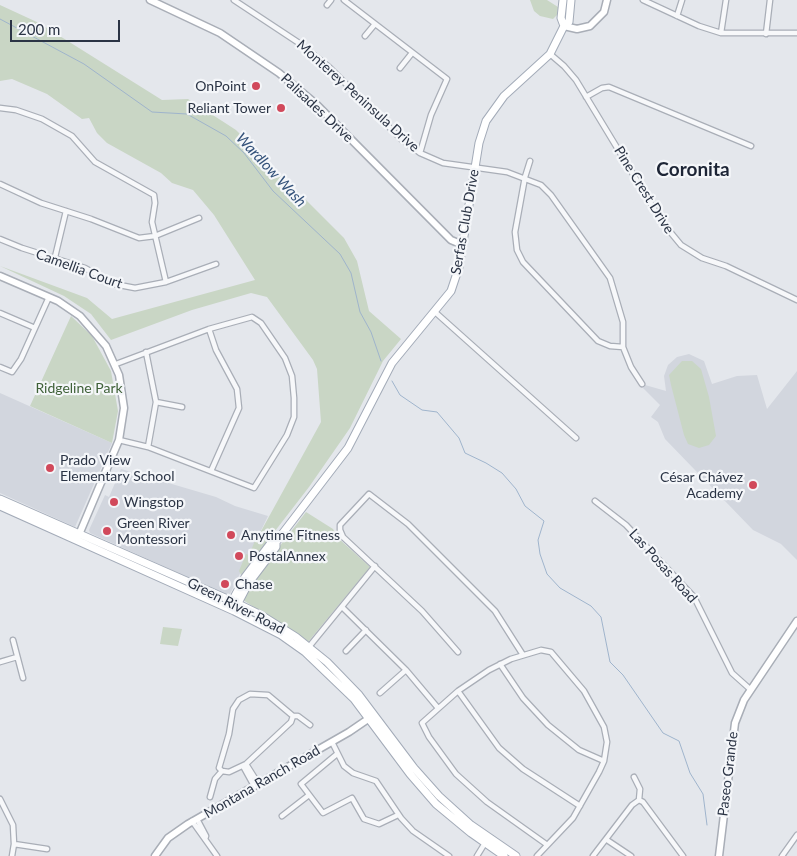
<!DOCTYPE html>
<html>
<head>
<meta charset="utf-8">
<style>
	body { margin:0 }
	#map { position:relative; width:797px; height:856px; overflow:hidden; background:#e4e7ec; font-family:Lato,sans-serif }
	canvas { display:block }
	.scale { position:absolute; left:10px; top:20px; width:110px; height:22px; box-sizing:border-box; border:2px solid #2b3445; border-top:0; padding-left:6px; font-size:15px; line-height:18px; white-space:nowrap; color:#2b3445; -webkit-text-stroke:4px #f4f6f9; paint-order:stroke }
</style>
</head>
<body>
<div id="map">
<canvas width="797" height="856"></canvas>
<div class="scale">200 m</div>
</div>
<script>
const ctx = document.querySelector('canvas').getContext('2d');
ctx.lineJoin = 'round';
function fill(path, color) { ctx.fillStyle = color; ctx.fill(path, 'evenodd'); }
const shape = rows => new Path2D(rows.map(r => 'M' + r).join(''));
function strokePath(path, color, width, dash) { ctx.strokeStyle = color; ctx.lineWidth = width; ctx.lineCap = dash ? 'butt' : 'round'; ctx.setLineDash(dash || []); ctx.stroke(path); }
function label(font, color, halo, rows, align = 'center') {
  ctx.font = font + ' Lato,sans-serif'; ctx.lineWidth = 4.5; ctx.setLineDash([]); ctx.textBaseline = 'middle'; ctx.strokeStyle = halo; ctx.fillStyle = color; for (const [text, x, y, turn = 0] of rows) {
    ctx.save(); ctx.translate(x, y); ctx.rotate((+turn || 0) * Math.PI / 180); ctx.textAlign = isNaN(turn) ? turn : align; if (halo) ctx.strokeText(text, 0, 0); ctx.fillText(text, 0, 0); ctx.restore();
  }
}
fill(shape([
	[689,354,704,361,712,384,737,376,757,375,767,409,797,371,797,560,781,544,753,530,665,439,658,422,651,417,660,405,643,388,645,385,666,391,664,376,668,365,677,357],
	[0,393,112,443,75,527,0,493],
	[121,469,216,497,235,506,268,516,230,594,227,595,90,533,89,530,105,495,109,497]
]), '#d2d6de');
fill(shape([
	[530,0,547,0,558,7,557,15,553,19,540,16,534,11],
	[0,5,39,23,162,100,188,99,236,130,344,238,357,261,369,311,401,339,383,361,350,428,309,487,241,575,239,571,246,554,249,555,257,536,260,533,321,422,317,369,313,360,267,297,251,293,192,310,111,340,91,314,64,296,0,266,87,298,112,319,255,280,214,215,193,190,172,183,161,173,107,143,97,133,89,118,82,119,47,94,12,79,0,81],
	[71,316,92,336,111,371,118,411,112,443,30,406],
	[682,361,692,361,701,369,709,397,716,436,709,445,699,448,688,444,684,435,671,385,669,375],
	[306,512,333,529,338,538,370,567,308,642,243,600,266,564],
	[163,627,182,629,178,646,160,644]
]), '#c9d6c5');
strokePath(shape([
	[0,19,84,64,152,112,187,114,226,136,244,153,273,191,340,254,351,273,360,312,371,332,381,361],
	[392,381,400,395,422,410,437,412,459,438,465,453,486,463,502,473,516,489,525,506,544,521,538,540,540,554,547,574,560,588,591,606,601,617,610,662,623,675,663,733,679,741,690,773,703,794,707,825]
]), '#9fb4cc', 1);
const street = shape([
	[234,0,299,43,329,67,402,140,420,153,443,163,507,172,541,185,551,195,610,278,623,322,623,347,631,367,642,384],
	[344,0,447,79,431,115,420,153],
	[643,0,699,26,721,33,797,33],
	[327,5,331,0],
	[677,16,682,0],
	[721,33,726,0],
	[766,34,770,0],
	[365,36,375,24],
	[550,54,564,66,576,80,662,222,681,245,702,258,726,266,797,300],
	[400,68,412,53],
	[586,97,602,88,609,87,751,146],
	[0,108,16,110,42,119,72,136,95,162,154,195,155,203,152,222,166,282],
	[530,161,525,177,515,232,517,250,523,262,598,341,610,346,623,347],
	[0,184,41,203,91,219,139,238,155,236,199,218],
	[0,239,22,248,85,268,114,284,135,288,166,282,216,264],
	[55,257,66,211],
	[435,312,576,438],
	[0,313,35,328],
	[209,329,216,350,237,389,239,408,211,471],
	[146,352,156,402,148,447],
	[116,364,209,329,252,317,261,323,285,358,292,376,294,398,294,417,287,435,254,488,148,447,119,440],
	[0,367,12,372,21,359,49,297],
	[156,402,182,407],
	[595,501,626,525,694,597,732,673,751,690],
	[342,607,406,670,438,708],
	[13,640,23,678],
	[308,648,375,566],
	[346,651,366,630],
	[458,652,422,611,343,537,340,530,340,525,369,494,408,524,495,611,523,655],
	[0,662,17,657],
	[500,664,523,698,548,725,579,750,604,761],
	[458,691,499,748,523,769,580,806],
	[380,693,406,670],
	[332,742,344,766,353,773,376,781,401,818,413,831,449,856],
	[337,754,301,784,323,813,352,798,364,819,379,824,398,815],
	[246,764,258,783],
	[243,766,254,786],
	[222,771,229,772,246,764,291,722,293,716],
	[634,777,640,789,639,800],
	[210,797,215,779,222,771,219,768,229,734,233,709,239,700,250,694,268,695,293,716,298,716,310,725],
	[0,799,13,825,14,844,12,856],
	[282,816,309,795],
	[197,819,206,836,205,839],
	[192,821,217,856],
	[607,840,631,856],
	[14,844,47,849],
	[477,856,485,843],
	[537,856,573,818,599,772,604,761,607,742,604,727,584,691,551,652,541,650,511,659,489,670,458,691,422,723,429,737,456,774,487,802,546,844],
	[593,856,632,805,639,800,643,802,683,856],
	[782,856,797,835]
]);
const secondary = shape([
	[150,0,220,33,279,73,316,104,451,240,463,245],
	[564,26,577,29,590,26,604,12,607,0],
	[0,276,58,301,80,316,106,346,119,375,124,408,119,440,78,537],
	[155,856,168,838,188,824,349,732,371,717],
	[719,856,735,723,744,700,797,621]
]);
const primary = shape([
	[563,0,561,18,564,26],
	[0,499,232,601,261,615,296,637,327,662,359,695,414,768,439,796,471,825,516,856],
	[0,506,234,611,281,635,305,652,354,699,410,774,436,804,471,833,504,856],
	[230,605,245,577,270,544,276,542],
	[234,611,248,584,276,547,276,542,348,448,392,363,451,291,459,267,479,143,486,121,504,96,550,54,564,26,569,22,571,0]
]);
strokePath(street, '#a9aeb7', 7);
strokePath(secondary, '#a9aeb7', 9);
strokePath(primary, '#a3abb8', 9);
strokePath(street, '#f7f8fa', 4.5);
strokePath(secondary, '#fff', 6);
strokePath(primary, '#fff', 7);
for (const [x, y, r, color] of [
	[256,86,5,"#d1495b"],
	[281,108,5,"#d1495b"],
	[50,468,5,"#d1495b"],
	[753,485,5,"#d1495b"],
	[114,502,5,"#d1495b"],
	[107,531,5,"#d1495b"],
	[231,535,5,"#d1495b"],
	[239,556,5,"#d1495b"],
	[225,584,5,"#d1495b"]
]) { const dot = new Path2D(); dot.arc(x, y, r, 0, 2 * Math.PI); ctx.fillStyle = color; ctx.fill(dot); strokePath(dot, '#f4f6f9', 2); }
label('14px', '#2b3445', '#f4f6f9', [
	["OnPoint",246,86,"right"],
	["Reliant Tower",271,108,"right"],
	["Prado View",60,460],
	["Elementary School",60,476],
	["César Chávez",743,477,"right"],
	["Academy",743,493,"right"],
	["Wingstop",124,502],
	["Green River",117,523],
	["Montessori",117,539],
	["Anytime Fitness",241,535],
	["PostalAnnex",249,556],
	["Chase",235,584]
], 'left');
label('14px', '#2b3445', '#f4f6f9', [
	["Monterey Peninsula Drive",358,96,42],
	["Palisades Drive",317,108,43],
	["Pine Crest Drive",644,190,58],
	["Serfas Club Drive",465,222,-80],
	["Camellia Court",79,269,20],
	["Las Posas Road",663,566,48],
	["Green River Road",236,606,27],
	["Paseo Grande",728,774,-83],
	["Montana Ranch Road",262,782,-30]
]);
label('14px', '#3f6138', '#f4f6f9', [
	["Ridgeline Park",79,388]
]);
label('italic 15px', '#34527a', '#f4f6f9', [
	["Wardlow Wash",271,170,47]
]);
label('bold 19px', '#1d2536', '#f4f6f9', [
	["Coronita",693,170]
]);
</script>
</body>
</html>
